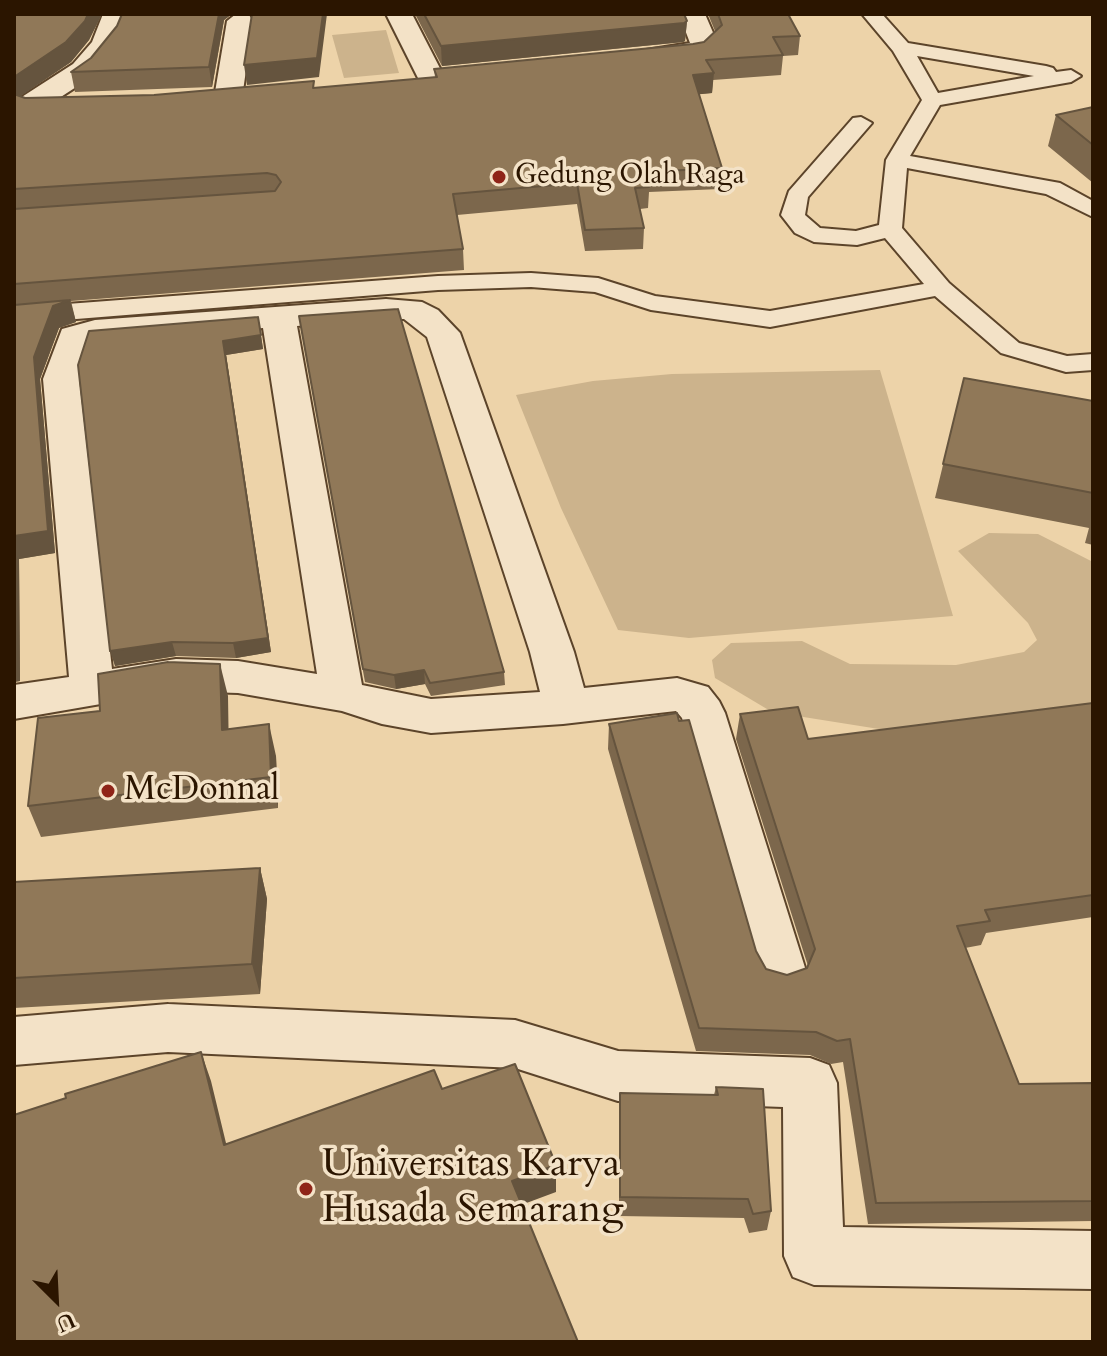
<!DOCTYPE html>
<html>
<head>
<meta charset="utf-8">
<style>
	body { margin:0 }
	#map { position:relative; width:1107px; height:1356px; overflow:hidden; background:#edd3a9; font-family:Cardo,serif }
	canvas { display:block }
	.frame { position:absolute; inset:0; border:16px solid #2b1500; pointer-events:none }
	.north { position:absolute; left:16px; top:1260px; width:80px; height:80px; -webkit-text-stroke:6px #f3e2c7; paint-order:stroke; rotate:156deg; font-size:22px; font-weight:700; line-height:32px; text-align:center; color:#2b1500 }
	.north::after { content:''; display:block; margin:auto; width:28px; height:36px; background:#2b1500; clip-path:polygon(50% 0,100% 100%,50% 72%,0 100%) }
</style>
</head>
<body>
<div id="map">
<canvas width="1107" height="1356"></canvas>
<div class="frame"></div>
<div class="north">U</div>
</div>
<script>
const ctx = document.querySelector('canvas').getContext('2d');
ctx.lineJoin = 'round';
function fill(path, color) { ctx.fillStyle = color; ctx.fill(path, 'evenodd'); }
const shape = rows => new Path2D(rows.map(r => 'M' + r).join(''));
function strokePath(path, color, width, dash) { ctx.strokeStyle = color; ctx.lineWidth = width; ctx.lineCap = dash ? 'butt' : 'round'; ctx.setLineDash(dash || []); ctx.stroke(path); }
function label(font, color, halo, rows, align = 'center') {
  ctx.font = font + ' Cardo,serif'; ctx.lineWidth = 7; ctx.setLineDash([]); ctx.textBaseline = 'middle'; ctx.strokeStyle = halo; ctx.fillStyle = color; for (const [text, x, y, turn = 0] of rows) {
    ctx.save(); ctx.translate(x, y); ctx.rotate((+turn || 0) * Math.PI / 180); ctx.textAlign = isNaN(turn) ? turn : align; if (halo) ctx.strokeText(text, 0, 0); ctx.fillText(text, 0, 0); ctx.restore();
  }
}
fill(shape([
	[386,30,399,73,344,78,332,35],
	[880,370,953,616,689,638,618,630,561,508,516,395,593,381,672,374],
	[989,533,1038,534,1093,562,1093,711,923,736,772,712,715,678,712,660,731,643,802,641,850,664,956,665,1024,652,1037,640,1028,623,958,551]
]), '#ccb38c');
const service = shape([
	[862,14,882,14,908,43,1046,66,1053,68,1056,72,1071,70,1081,76,1071,82,940,105,910,156,1060,183,1093,201,1093,217,1046,194,907,168,902,228,949,283,1019,343,1067,356,1093,354,1093,370,1066,372,1001,353,935,296,770,327,651,310,595,292,531,287,438,290,14,324,14,308,438,276,531,273,598,278,655,296,770,311,924,284,885,238,857,245,814,242,795,233,781,215,789,191,853,118,861,117,872,123,808,197,805,215,820,228,856,231,879,225,886,160,922,100,893,51,862,14],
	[917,56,1034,76,938,93,917,56]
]);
const minor = shape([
	[103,14,129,14,115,50,93,76,24,121,14,124,14,102,73,64,92,42,103,14],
	[236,14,249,15,253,21,242,98,238,104,228,107,218,104,214,98,227,21,236,14],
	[386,14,412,14,445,78,441,84,431,86,421,84,386,14],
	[679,14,705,14,718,44,714,50,691,61,650,65,640,63,636,57,640,51,690,43,679,14],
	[386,299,422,302,438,310,460,333,574,652,584,688,677,678,708,687,719,701,725,713,807,974,799,990,781,996,763,990,755,974,682,718,676,711,563,724,431,733,382,724,342,711,238,693,176,691,14,719,14,685,69,677,43,379,62,329,95,320,386,299],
	[386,319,404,319,427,337,530,652,540,692,431,699,362,685,297,326,386,319],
	[263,328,317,674,238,661,176,659,112,669,79,379,90,342,263,328],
	[168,1004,515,1020,618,1051,810,1058,829,1065,837,1083,843,1227,1093,1231,1093,1289,814,1285,793,1277,784,1256,783,1107,618,1101,515,1068,168,1052,14,1065,14,1017,168,1004]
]);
strokePath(service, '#5c442a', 4);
strokePath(minor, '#5c442a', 4);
fill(service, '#f3e2c7');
fill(minor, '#f3e2c7');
fill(shape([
	[14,14,102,14,89,40,71,62,20,96,25,98,154,95,315,88,435,77,434,69,693,44,704,42,715,31,708,14,788,14,800,36,798,55,783,56,781,75,713,80,712,93,699,94,722,168,720,189,649,192,648,208,640,209,644,228,643,249,585,251,577,204,457,215,463,249,464,270,71,301,76,322,59,328,40,379,55,553,19,559,20,681,14,682],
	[122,14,232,14,224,20,212,87,75,92,71,72,91,58,117,26],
	[415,14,684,14,687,21,685,41,683,42,442,66],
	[1093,107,1093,183,1048,146,1056,115],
	[258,317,263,349,226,355,271,652,236,658,176,656,115,666,78,365],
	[301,329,504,672,505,685,431,696,425,684,396,689,365,682],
	[964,378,1093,401,1093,545,1085,543,1089,528,935,498],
	[228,696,228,729,276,756,278,808,41,837,28,806],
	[1093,703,1093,917,986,933,981,945,965,948,1019,1084,1093,1083,1093,1221,868,1224,843,1062,831,1064,810,1055,696,1051,608,749,609,724,756,951,766,969,787,975,807,968,808,966,736,739,740,714,808,739],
	[260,868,267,899,260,994,14,1008,14,882],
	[716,1087,771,1211,767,1230,749,1233,744,1218,619,1216,619,1113,620,1093,714,1095]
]), '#7c674c');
fill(shape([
	[88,14,102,14,89,40,71,62,18,98,14,104,14,77],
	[219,14,232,14,224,20,212,87,209,67],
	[323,14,327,14,319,77,247,85,244,65],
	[687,21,685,41,683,42,442,66,441,46],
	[714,73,712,93,692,95,693,75],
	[70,300,76,322,59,328,40,379,55,553,19,559,20,681,14,682,14,536,34,357,53,306],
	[261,335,263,349,226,355,271,652,236,658,233,643,223,341],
	[172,642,176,656,115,666,110,651],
	[220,664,228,696,229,761,222,730],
	[424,670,425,684,396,689,394,675],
	[269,724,276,756,278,808,271,777],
	[260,868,267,899,260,994,252,964],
	[201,1052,211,1081,233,1172,224,1145],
	[556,1165,556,1192,513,1208,512,1181]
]), '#65543e');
const building = shape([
	[14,14,88,14,85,21,66,42,14,77,14,14],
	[122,14,219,14,209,67,71,72,91,58,117,26,122,14],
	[252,14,323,14,317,58,244,65,252,14],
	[424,14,684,14,687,21,684,23,441,46,424,14],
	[718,14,788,14,800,36,773,37,783,55,706,60,714,73,693,75,722,168,646,172,649,187,635,188,644,228,585,230,577,183,453,194,463,249,14,284,14,209,275,191,281,182,276,175,267,173,14,189,14,94,25,98,154,95,314,81,313,88,437,77,434,69,693,44,704,42,722,25,718,14],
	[1093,107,1093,145,1056,115,1093,107],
	[70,300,53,306,34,357,48,531,14,536,14,305,70,300],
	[398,309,504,672,430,683,424,670,394,675,363,669,299,316,398,309],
	[258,317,261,335,223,341,268,638,233,643,172,642,110,651,78,365,89,331,258,317],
	[964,378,1093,401,1093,493,943,464,964,378],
	[168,662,220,664,222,730,269,724,271,777,28,806,38,718,100,711,98,674,168,662],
	[1093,703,1093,895,985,910,990,921,957,926,1019,1084,1093,1083,1093,1201,876,1203,850,1039,837,1041,816,1032,699,1028,609,724,677,713,679,721,689,720,756,951,766,969,787,975,807,968,815,949,740,714,798,707,808,739,1093,703],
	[260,868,252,964,14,978,14,882,260,868],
	[201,1052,224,1145,434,1070,442,1089,515,1064,556,1165,512,1181,578,1342,14,1342,14,1115,66,1098,65,1094,201,1052],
	[716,1087,763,1089,771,1211,753,1214,748,1199,620,1197,620,1093,718,1095,716,1087]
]);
fill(building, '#907858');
strokePath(building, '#65543e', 2);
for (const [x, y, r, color] of [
	[499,177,8,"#8f2418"],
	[108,791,8,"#8f2418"],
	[306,1189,8,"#8f2418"]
]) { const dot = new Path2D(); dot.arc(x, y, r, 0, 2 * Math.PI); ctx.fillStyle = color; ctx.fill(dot); strokePath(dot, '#f3e2c7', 3); }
label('28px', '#2b1500', '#f3e2c7', [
	["Gedung Olah Raga",515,177]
], 'left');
label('34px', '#2b1500', '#f3e2c7', [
	["McDonnal",124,791]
], 'left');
label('40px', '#2b1500', '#f3e2c7', [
	["Universitas Karya",322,1166],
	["Husada Semarang",322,1212]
], 'left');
</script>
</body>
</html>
